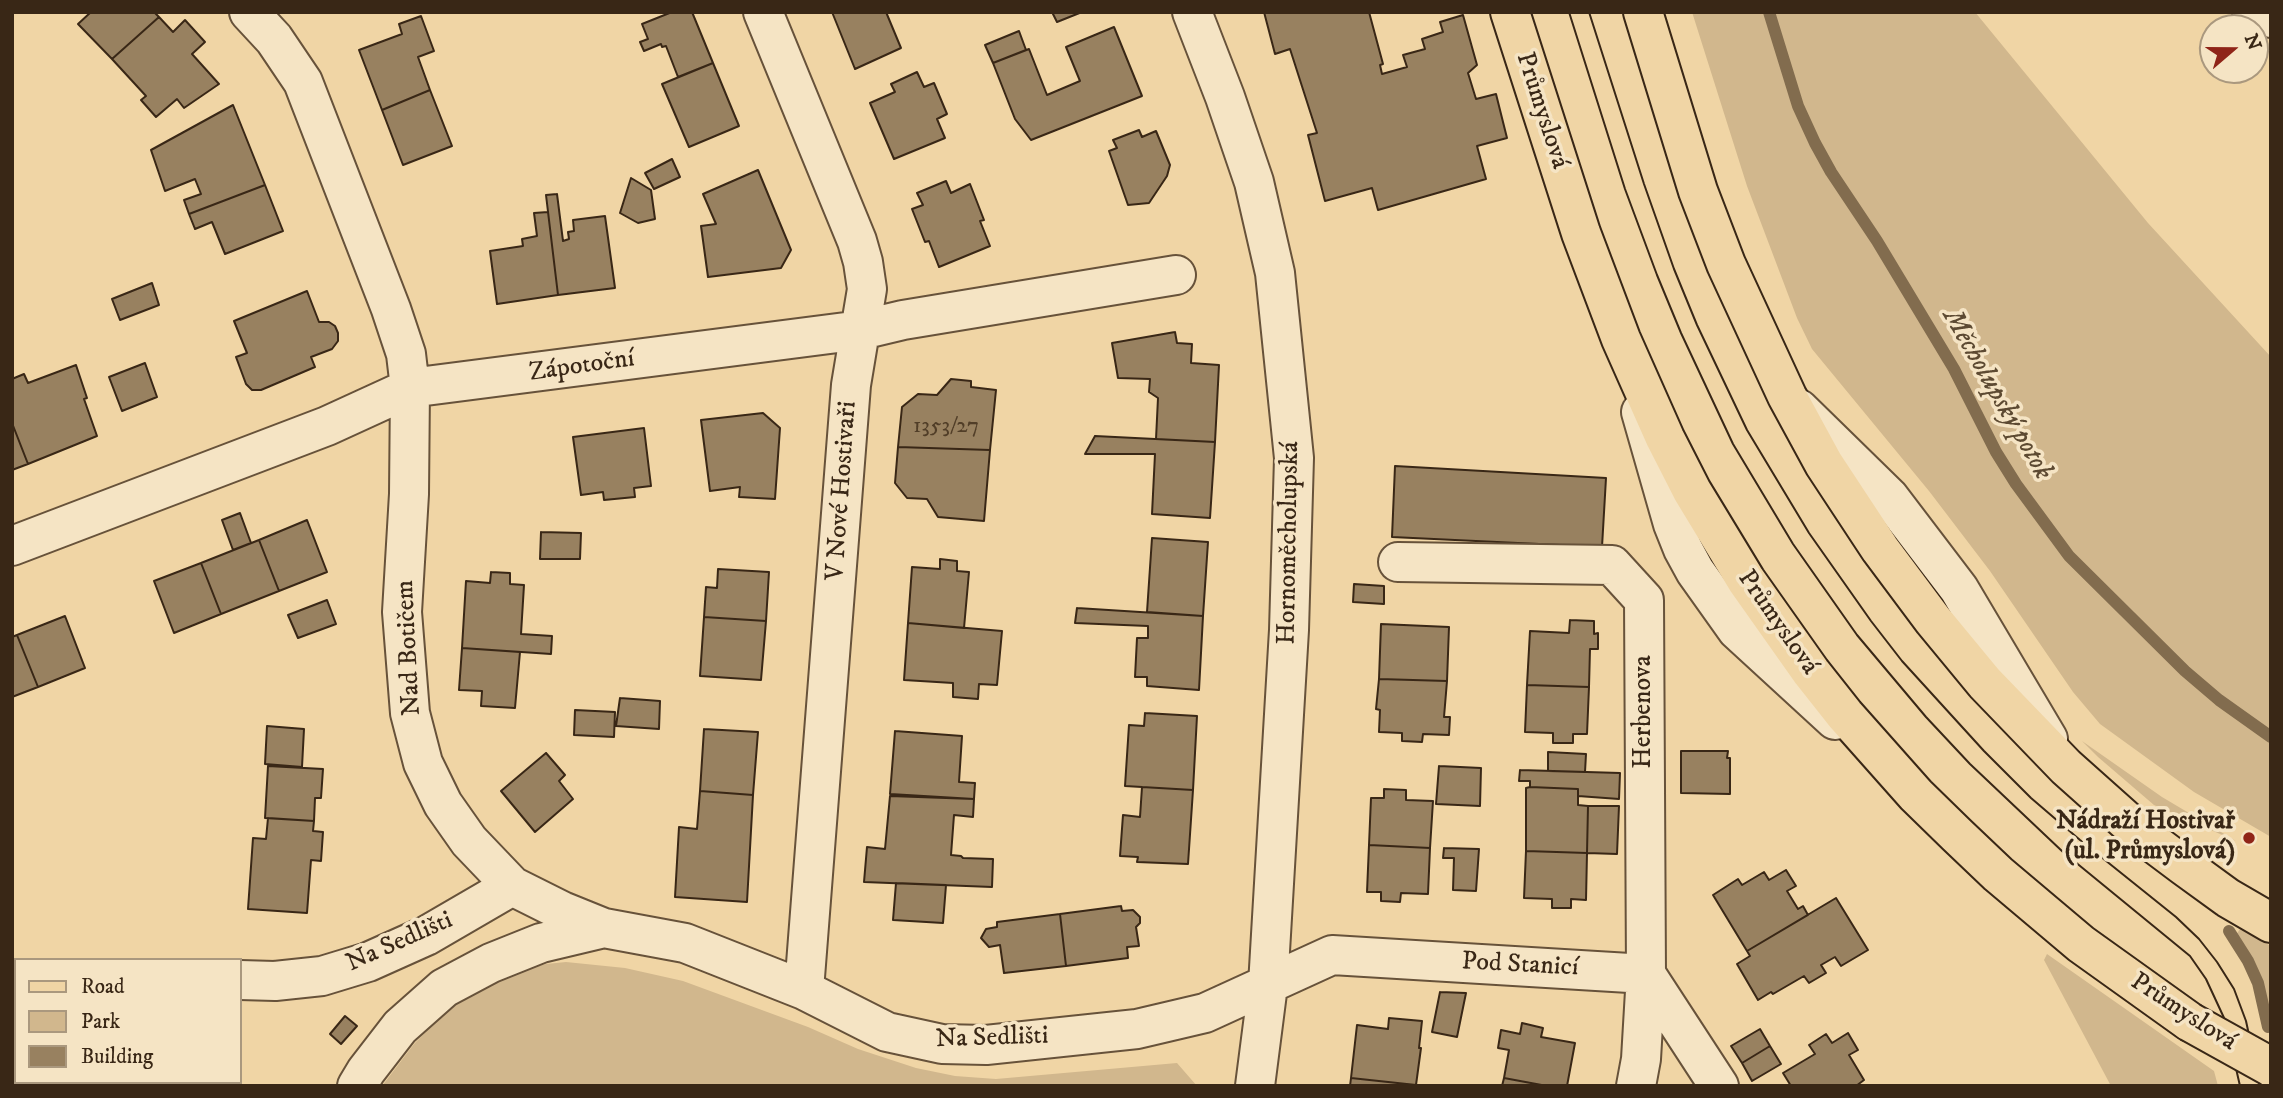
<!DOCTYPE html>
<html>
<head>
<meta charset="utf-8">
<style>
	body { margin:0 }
	#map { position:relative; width:2283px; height:1098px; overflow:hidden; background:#f0d5a5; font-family:"IM FELL DW Pica",serif }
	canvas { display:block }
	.frame { position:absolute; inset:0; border:14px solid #392716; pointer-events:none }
	.legend { position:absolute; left:14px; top:958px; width:228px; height:126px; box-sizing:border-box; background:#f5e4c4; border:2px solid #aa987e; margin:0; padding:9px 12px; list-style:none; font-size:21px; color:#392716 }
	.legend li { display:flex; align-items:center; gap:14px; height:35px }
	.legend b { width:35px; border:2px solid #aa987e }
	.north { position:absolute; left:2199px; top:14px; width:70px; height:70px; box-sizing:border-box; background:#f5e4c4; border:2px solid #aa987e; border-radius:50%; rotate:70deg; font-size:19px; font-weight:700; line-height:28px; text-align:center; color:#392716 }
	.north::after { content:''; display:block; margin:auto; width:24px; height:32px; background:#8f2418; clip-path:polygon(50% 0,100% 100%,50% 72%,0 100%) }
</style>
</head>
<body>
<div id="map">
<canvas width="2283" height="1098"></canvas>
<div class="frame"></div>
<ul class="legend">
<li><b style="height:9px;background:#f0d5a5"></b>Road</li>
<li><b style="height:19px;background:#d1b78d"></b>Park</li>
<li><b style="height:19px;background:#988160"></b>Building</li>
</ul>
<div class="north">N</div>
</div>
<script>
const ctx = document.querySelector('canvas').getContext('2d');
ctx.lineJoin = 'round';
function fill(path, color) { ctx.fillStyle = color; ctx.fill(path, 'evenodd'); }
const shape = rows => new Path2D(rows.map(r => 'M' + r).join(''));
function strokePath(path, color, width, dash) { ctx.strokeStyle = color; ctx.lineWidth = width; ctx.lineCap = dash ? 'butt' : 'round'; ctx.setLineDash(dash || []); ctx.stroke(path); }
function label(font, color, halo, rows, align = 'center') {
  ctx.font = font + ' "IM FELL DW Pica",serif'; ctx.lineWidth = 7; ctx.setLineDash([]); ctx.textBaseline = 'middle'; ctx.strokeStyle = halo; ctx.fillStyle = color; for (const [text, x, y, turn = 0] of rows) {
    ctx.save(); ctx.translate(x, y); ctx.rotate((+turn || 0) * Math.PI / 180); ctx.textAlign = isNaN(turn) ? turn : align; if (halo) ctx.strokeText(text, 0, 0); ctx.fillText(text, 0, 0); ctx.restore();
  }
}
fill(shape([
	[1692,12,1975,12,2148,223,2271,357,2271,837,2194,792,2100,724,2073,692,1990,571,1929,491,1812,349,1797,318,1747,186],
	[2082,741,2162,797,2236,841,2154,805,2098,757],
	[2240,929,2271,946,2271,1023,2263,985,2253,959,2236,935],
	[2047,954,2214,1071,2218,1086,2111,1086,2044,960],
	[566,962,625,968,683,981,808,1027,858,1049,916,1068,955,1076,996,1079,1177,1063,1197,1086,382,1086,414,1044,441,1016,472,992,508,974,546,964]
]), '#d1b78d');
strokePath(shape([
	[1769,12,1798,106,1815,143,1831,172,1877,241,1954,369,1996,452,2016,484,2069,556,2185,671,2219,700,2271,737],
	[2229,931,2248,961,2258,983,2268,1027]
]), '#826c4e', 12);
const building = shape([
	[91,12,154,12,159,17,112,59,78,24,91,12],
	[672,12,692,12,713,63,678,77,666,46,662,47,661,44,644,51,640,42,648,39,642,24,672,12],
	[832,12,886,12,901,48,855,69,832,12],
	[1052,12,1082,12,1057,22,1052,12],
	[1264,12,1369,12,1383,64,1380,65,1382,74,1407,67,1403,55,1425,49,1422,39,1443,32,1440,22,1463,15,1477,65,1468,73,1476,99,1496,94,1507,138,1477,146,1486,179,1378,210,1372,188,1325,201,1308,135,1317,133,1290,49,1275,54,1264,12],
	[421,16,434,51,418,57,430,90,382,110,359,50,402,34,399,24,421,16],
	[159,17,173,32,185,20,205,42,192,54,219,84,184,108,177,99,156,117,141,100,146,96,112,59,159,17],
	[1114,27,1142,96,1031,140,1015,119,993,63,1029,49,1047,95,1080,81,1066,47,1114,27],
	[1019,31,1026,50,993,63,985,45,1019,31],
	[713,63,739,126,689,147,662,84,713,63],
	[917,72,924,87,934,83,947,114,937,119,945,138,894,159,870,103,895,92,891,84,917,72],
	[430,90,452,146,403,165,382,110,430,90],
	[233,105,265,185,189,214,184,200,201,194,195,179,165,191,151,150,233,105],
	[1139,130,1142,137,1156,131,1170,165,1167,176,1149,203,1128,205,1109,151,1117,148,1113,140,1139,130],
	[672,159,680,177,654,189,645,173,672,159],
	[758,170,791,250,781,268,708,277,701,226,716,224,703,194,758,170],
	[631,178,651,190,655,219,638,223,620,213,631,178],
	[946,181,951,193,970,184,984,220,980,221,990,246,939,267,929,241,925,242,912,209,923,205,917,193,946,181],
	[265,185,283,231,225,254,212,222,195,229,189,214,265,185],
	[557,194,563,241,569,239,568,232,574,231,573,220,605,216,615,288,558,295,546,195,557,194],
	[548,212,558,295,497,304,490,251,523,246,522,239,537,236,534,213,548,212],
	[152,283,159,305,120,320,112,299,152,283],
	[307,291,319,322,329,322,335,326,338,333,338,341,332,349,311,357,315,367,261,390,252,390,246,384,236,357,247,353,234,321,307,291],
	[1175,332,1177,343,1192,344,1191,363,1219,365,1215,442,1156,439,1158,398,1149,392,1150,379,1118,378,1112,343,1175,332],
	[145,363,157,397,122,411,109,377,145,363],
	[76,365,87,398,84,399,97,436,28,464,12,423,12,379,24,374,28,383,76,365],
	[951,379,971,381,971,387,996,390,990,450,898,447,902,407,918,394,937,395,951,379],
	[763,413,780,428,775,499,739,497,740,487,710,491,701,420,763,413],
	[12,423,28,464,12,470,12,423],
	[644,428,651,486,634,488,635,497,604,500,603,492,581,495,573,437,644,428],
	[1095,436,1215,442,1210,518,1152,514,1155,454,1085,454,1095,436],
	[898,447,990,450,984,521,938,517,927,499,907,498,895,483,898,447],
	[1395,466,1606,478,1602,547,1392,537,1395,466],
	[240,513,251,543,233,550,222,520,240,513],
	[307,520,327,572,279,591,259,540,307,520],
	[541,532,581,533,580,559,540,559,541,532],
	[1152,538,1208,542,1203,616,1147,612,1152,538],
	[259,540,279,591,221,614,201,563,259,540],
	[940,559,957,561,957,571,969,572,964,628,908,623,912,567,940,569,940,559],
	[201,563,221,614,174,633,154,581,201,563],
	[718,569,769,572,766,621,704,617,706,587,717,588,718,569],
	[491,572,510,573,510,584,524,585,521,634,552,636,551,654,462,648,466,581,490,583,491,572],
	[1354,584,1384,586,1384,604,1353,602,1354,584],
	[327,600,336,624,298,638,288,615,327,600],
	[1077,608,1203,616,1199,690,1147,686,1147,677,1135,677,1137,638,1148,638,1148,626,1075,623,1077,608],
	[65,616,85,668,38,687,17,635,65,616],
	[704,617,766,621,761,680,700,676,704,617],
	[1570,620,1594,621,1594,634,1598,633,1598,649,1590,649,1589,687,1527,685,1530,631,1569,633,1570,620],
	[908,623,1002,631,997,685,979,684,978,699,953,697,953,683,904,680,908,623],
	[1381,624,1449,627,1447,681,1379,679,1381,624],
	[17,635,38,687,12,697,12,637,17,635],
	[462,648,520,652,515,708,481,706,482,691,459,690,462,648],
	[1379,679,1447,681,1444,717,1450,717,1449,735,1423,734,1422,742,1402,741,1402,733,1379,732,1380,710,1376,709,1379,679],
	[1527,685,1589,687,1587,734,1573,734,1573,743,1553,743,1553,733,1525,732,1527,685],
	[620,698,660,701,659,729,616,726,620,698],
	[575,710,615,712,614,737,574,735,575,710],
	[1145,713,1197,716,1193,790,1125,786,1129,725,1144,726,1145,713],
	[267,726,304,729,302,767,265,764,267,726],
	[704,729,758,732,753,795,700,791,704,729],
	[895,731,962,736,959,782,975,783,974,799,890,794,895,731],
	[1681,751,1728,751,1727,758,1730,758,1730,794,1681,793,1681,751],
	[1548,752,1586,754,1585,772,1548,771,1548,752],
	[546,753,565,775,559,781,573,799,535,832,501,791,546,753],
	[268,766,323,769,321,798,315,798,314,821,265,818,268,766],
	[1439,766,1481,768,1480,806,1436,804,1439,766],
	[1520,770,1620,773,1619,799,1578,796,1578,789,1530,787,1530,781,1519,781,1520,770],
	[1142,787,1193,790,1188,864,1137,862,1138,857,1120,856,1123,815,1140,817,1142,787],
	[1530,787,1578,789,1578,805,1588,806,1587,853,1526,851,1526,788,1530,787],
	[1384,789,1406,790,1406,800,1433,801,1430,848,1369,845,1371,798,1384,798,1384,789],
	[700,791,753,795,747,902,675,897,679,827,697,829,700,791],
	[890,796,974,799,973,817,954,815,951,855,961,856,963,858,993,859,992,887,864,882,867,847,885,849,890,796],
	[1588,806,1619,806,1617,854,1587,853,1588,806],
	[268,818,314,821,313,831,323,832,321,861,311,860,307,913,248,909,253,838,266,839,268,818],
	[1369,845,1430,848,1428,894,1401,893,1400,902,1381,901,1381,892,1367,892,1369,845],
	[1444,848,1479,849,1476,891,1453,890,1454,858,1443,858,1444,848],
	[1526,851,1587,853,1586,900,1571,899,1571,908,1552,908,1552,899,1524,898,1526,851],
	[1786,870,1796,886,1787,891,1798,909,1803,906,1808,915,1747,951,1713,895,1738,879,1742,885,1764,872,1769,880,1786,870],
	[896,883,946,885,943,923,893,920,896,883],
	[1836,898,1868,950,1841,966,1835,957,1821,965,1826,973,1809,983,1804,976,1773,994,1771,992,1758,1000,1737,964,1750,956,1747,951,1836,898],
	[1121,906,1122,911,1133,910,1140,917,1140,923,1136,927,1139,946,1127,947,1128,958,1066,966,1060,914,1121,906],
	[1060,914,1066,966,1004,973,1000,945,989,947,981,938,986,929,997,927,997,922,1060,914],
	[1440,992,1466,993,1457,1037,1432,1032,1440,992],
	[345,1016,357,1026,341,1044,330,1034,345,1016],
	[1389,1018,1422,1021,1419,1048,1421,1048,1416,1085,1351,1078,1357,1025,1388,1029,1389,1018],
	[1522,1023,1543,1028,1541,1037,1575,1043,1567,1086,1547,1086,1504,1078,1509,1050,1498,1048,1501,1030,1520,1034,1522,1023],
	[1760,1029,1770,1046,1742,1063,1731,1046,1760,1029],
	[1848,1033,1858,1050,1849,1055,1864,1080,1856,1086,1791,1086,1783,1073,1815,1054,1809,1045,1826,1034,1832,1043,1848,1033],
	[1770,1046,1781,1064,1752,1081,1742,1063,1770,1046],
	[1351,1078,1416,1085,1416,1086,1350,1086,1351,1078],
	[1504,1078,1547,1086,1502,1086,1504,1078],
	[93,1082,154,1082,155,1086,94,1086,93,1082],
	[154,1082,237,1082,238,1086,155,1086,154,1082]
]);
fill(building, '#988160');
strokePath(building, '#392716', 2);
const minor = shape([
	[249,12,274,39,303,82,391,309,406,354,410,388,409,494,402,612,410,713,423,763,443,804,469,841,512,886,562,911,604,928,685,943,804,990,887,1032,942,1044,986,1045,1137,1029,1205,1013,1332,955,1646,974],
	[763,12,857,241,863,262,867,289,851,385,804,990],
	[1192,12,1225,97,1254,182,1275,273,1294,458,1289,630,1268,985,1255,1086],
	[2252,12,2271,18],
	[1799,409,1889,497,1959,589,2048,739],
	[1641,412,1673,524,1683,549,1695,571,1737,630,1835,720],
	[12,546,327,426,410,388,861,330,903,320,1176,275],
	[1398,562,1612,565,1644,600,1646,974,1641,1059,1636,1086],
	[1646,974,1719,1086],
	[240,980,275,981,322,976,368,962,426,936,512,886],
	[12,1075,16,1072],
	[357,1086,366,1071,400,1027,444,988,491,963,541,943,604,928]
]);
const major = shape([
	[1510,12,1581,233,1621,339,1665,438,1692,491,1746,580,1811,672,1845,715,1916,795,1957,835,1998,874,2081,944,2190,1022],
	[1643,12,1698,191,1726,264,1787,396,1824,464,1880,549,1933,620,1985,683,2066,767,2140,833,2184,866,2228,898,2271,923]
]);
strokePath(minor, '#67523a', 42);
strokePath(major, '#392716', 42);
strokePath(minor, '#f5e4c4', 38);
strokePath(major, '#f0d5a5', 38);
strokePath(shape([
	[1569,12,1625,189,1657,275,1681,333,1733,444,1793,544,1857,635,1926,717,1970,764,2063,852,2190,956,2206,979,2225,1020,2240,1086],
	[1589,12,1644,184,1674,269,1697,325,1747,430,1809,533,1871,621,1902,661,1984,751,2031,798,2080,840,2176,917,2199,939,2217,962,2234,989,2246,1021,2260,1086]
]), '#392716', 2);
const majorBridge = shape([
	[2190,1022,2271,1067]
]);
strokePath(majorBridge, '#392716', 42, []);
strokePath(majorBridge, '#f0d5a5', 38);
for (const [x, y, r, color] of [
	[2249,838,7,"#8f2418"]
]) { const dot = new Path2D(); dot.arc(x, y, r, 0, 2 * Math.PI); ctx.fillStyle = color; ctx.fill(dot); strokePath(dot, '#f5e4c4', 2.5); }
label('23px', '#513e28', null, [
	["1353/27",946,427]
]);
label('26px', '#392716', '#f5e4c4', [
	["Průmyslová",1541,111,72],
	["Zápotoční",582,367,-8],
	["V Nové Hostivaři",843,491,-86],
	["Hornoměcholupská",1290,543,-89],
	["Průmyslová",1777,623,55],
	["Nad Botičem",410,648,-93],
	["Herbenova",1645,712,-90],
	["Na Sedlišti",400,943,-24],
	["Pod Stanicí",1520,966,3],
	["Průmyslová",2183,1013,33],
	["Na Sedlišti",992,1039,-2]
]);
label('bold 26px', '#392716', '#f5e4c4', [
	["Nádraží Hostivař",2235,823],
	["(ul. Průmyslová)",2235,853]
], 'right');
label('italic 28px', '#5d4a32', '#f5e4c4', [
	["Měcholupský potok",1996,395,60]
]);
</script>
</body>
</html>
